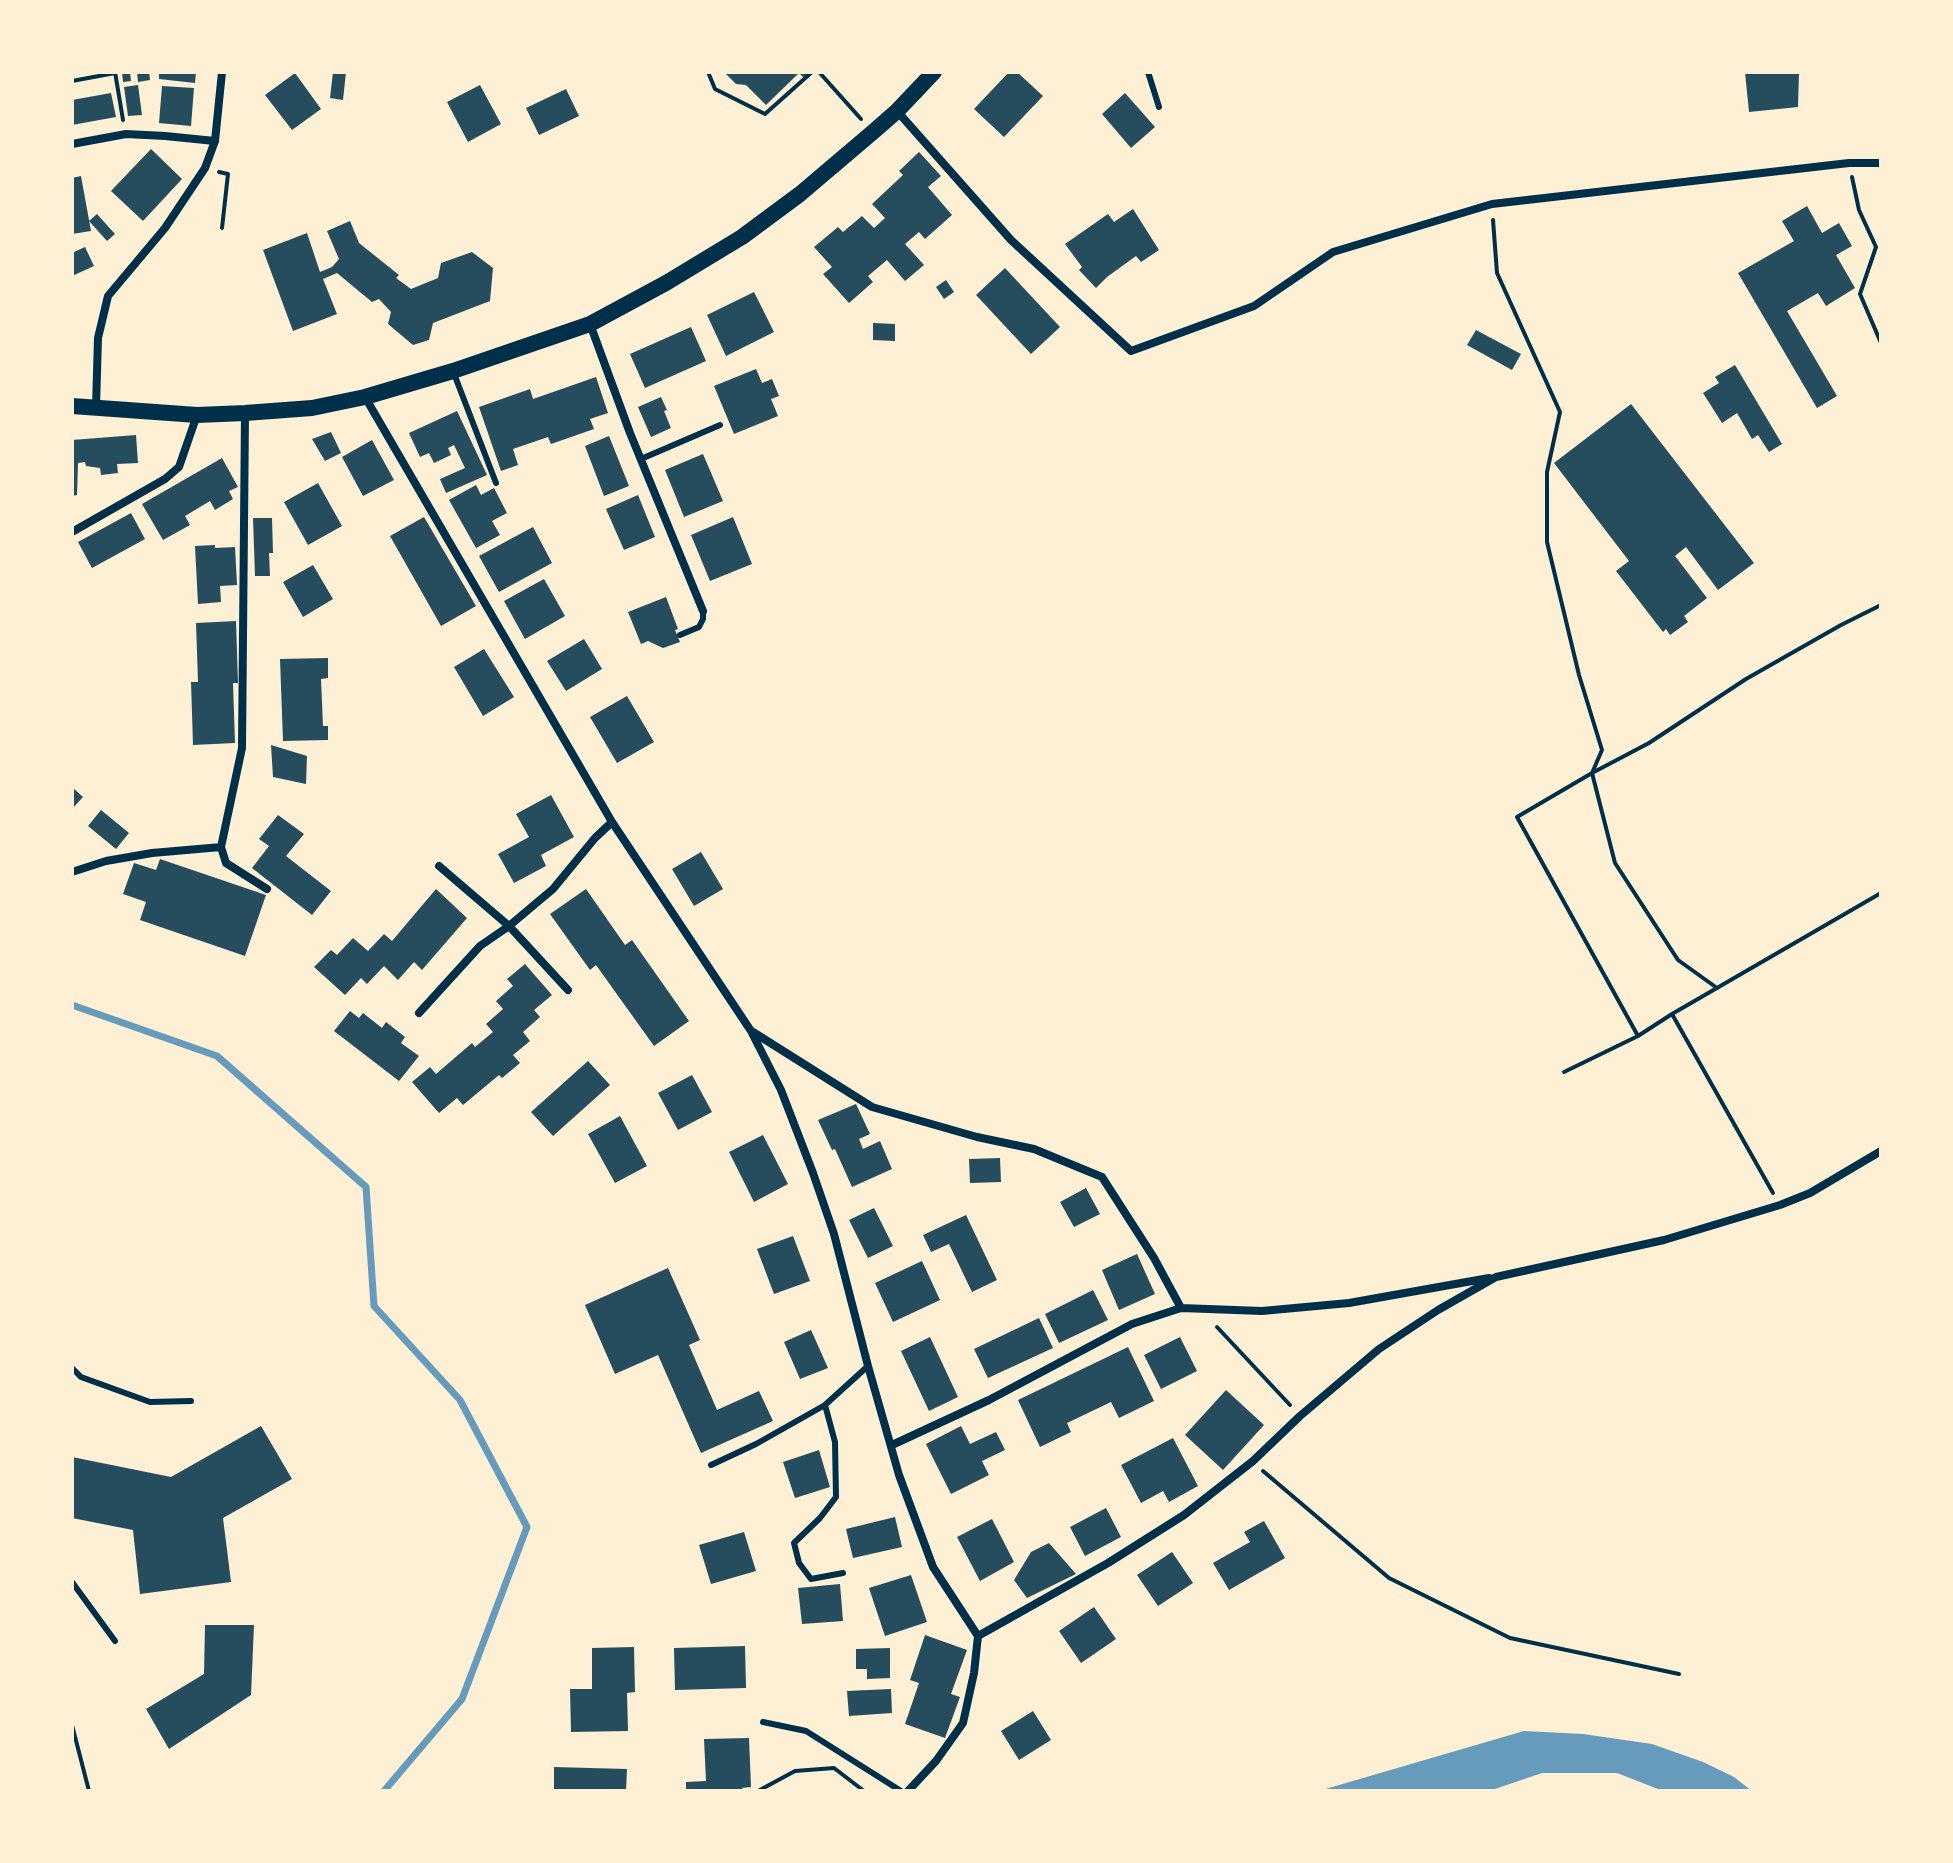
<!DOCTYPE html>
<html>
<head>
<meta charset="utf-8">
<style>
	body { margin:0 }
	#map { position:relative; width:1953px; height:1863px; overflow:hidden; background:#fdf0d5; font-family:"Playfair Display",serif }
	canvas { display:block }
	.frame { position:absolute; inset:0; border:74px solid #fdf0d5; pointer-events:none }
</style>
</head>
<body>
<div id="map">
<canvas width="1953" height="1863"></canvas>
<div class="frame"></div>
</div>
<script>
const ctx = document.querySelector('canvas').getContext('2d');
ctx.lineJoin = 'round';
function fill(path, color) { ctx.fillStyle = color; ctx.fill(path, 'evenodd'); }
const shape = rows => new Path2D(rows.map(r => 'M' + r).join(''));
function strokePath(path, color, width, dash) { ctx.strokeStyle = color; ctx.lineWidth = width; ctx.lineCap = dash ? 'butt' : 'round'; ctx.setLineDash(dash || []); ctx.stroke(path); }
fill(shape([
	[1524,1731,1583,1734,1652,1744,1703,1762,1734,1777,1752,1791,1663,1791,1617,1773,1542,1773,1489,1791,1287,1791,1322,1790]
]), '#669bbc');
strokePath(shape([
	[72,1005,217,1056,366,1187,374,1306,460,1400,527,1527,462,1699,384,1791]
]), '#669bbc', 7);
fill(shape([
	[122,72,130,72,131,81,123,82],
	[137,72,149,72,150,80,138,82],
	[159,72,196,72,195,83,159,79],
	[333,72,346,72,343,100,330,98],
	[724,72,812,72,805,79,799,73,766,105,746,85,736,84],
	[1009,72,1017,72,1043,96,1004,137,974,109],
	[1745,72,1799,72,1798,107,1749,112],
	[295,73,321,109,292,130,265,95],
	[138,85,142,115,128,116,124,87],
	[480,85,501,124,468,142,447,102],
	[162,86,194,88,191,126,159,123],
	[566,89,579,116,539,135,526,108],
	[111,93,116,117,72,125,72,100],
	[1125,93,1155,127,1131,148,1102,114],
	[151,149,182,179,143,221,111,191],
	[919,152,941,176,928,187,952,215,925,239,919,232,905,244,924,265,905,281,887,260,868,276,873,282,849,303,823,274,832,267,814,247,838,227,843,232,862,216,874,228,885,218,872,204,903,175,899,171],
	[81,176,91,231,72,234,72,178],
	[1807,206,1822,233,1839,223,1852,246,1836,255,1855,288,1826,306,1818,293,1787,311,1837,396,1817,408,1738,273,1794,241,1782,221],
	[1133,209,1159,250,1141,262,1136,256,1107,277,1096,288,1079,270,1082,267,1065,244,1108,214,1114,222],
	[97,214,115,234,107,241,89,221],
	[350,221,359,243,399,275,396,278,411,289,438,278,441,263,472,252,493,268,490,301,433,323,429,340,413,345,388,324,391,312,379,299,372,302,337,273,323,279,337,314,293,331,263,250,307,233,320,272,332,267,339,259,327,231],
	[85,247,94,266,72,276,72,253],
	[1005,268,1060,327,1031,354,976,295],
	[946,280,954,292,944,299,936,287],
	[754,292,774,332,726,356,707,315],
	[873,323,895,324,895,341,873,340],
	[691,327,706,361,645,388,630,354],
	[1476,330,1521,354,1512,370,1467,345],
	[1735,365,1782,444,1769,452,1758,435,1752,439,1737,413,1722,423,1703,393,1719,383,1715,377],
	[756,369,762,383,772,379,779,396,771,399,778,416,734,434,714,386],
	[596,377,608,413,590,419,594,429,551,444,548,437,513,449,518,465,501,471,479,407,530,389,533,399],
	[661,397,667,410,664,411,671,428,651,437,638,407],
	[1631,404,1754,563,1718,590,1686,547,1675,556,1707,598,1684,616,1688,622,1670,635,1666,629,1663,632,1616,571,1629,561,1554,463],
	[457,411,487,475,446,493,440,479,465,468,454,445,448,448,451,455,434,463,429,453,420,457,409,433],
	[331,432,341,453,325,461,312,439],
	[136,435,138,463,117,464,118,473,101,475,100,468,86,466,85,462,78,463,77,495,72,496,72,440],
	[609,436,629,486,604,496,585,446],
	[372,440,394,480,363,496,342,457],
	[703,454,723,501,684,517,665,470],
	[222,458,238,487,229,491,233,499,215,510,210,501,185,516,190,525,163,540,142,504],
	[318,483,342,526,308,545,284,502],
	[476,485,481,495,494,488,507,513,492,521,500,535,476,548,449,500],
	[638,495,655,537,624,550,606,509],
	[131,513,145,539,92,568,78,542],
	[424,517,476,606,441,626,390,536],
	[733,517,752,564,710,581,691,535],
	[253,518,272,518,273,553,269,553,270,576,255,576],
	[533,527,552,563,499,592,479,556],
	[215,545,215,548,235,547,237,585,220,586,221,602,198,604,195,546],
	[313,565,333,599,303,617,283,582],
	[544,579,565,616,525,639,504,601],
	[666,597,678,629,675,630,680,642,663,648,648,641,641,644,628,612],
	[236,621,238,683,233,683,235,743,193,745,191,682,198,682,196,623],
	[584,639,602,669,566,691,547,661],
	[484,649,514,697,483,716,454,667],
	[328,658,328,678,321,679,323,726,328,726,328,740,283,741,280,659],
	[627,696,654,742,617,763,590,717],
	[271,745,307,756,306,784,273,777],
	[72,787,83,797,72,809],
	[551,795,574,837,541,855,546,866,514,883,498,854,529,837,516,814],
	[101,810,129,833,116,849,88,826],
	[278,815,304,834,286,856,331,891,312,915,252,868,269,846,259,839],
	[701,852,723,889,694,906,672,869],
	[160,859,266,895,245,956,140,920,146,902,123,894,134,863,156,870],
	[436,889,467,918,422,970,414,962,398,980,384,966,367,984,361,978,345,995,314,967,331,950,337,955,353,938,368,951,384,934,392,941],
	[586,889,625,945,632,940,689,1021,654,1046,596,965,590,970,550,914],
	[525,964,552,995,534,1010,540,1017,523,1032,530,1041,513,1055,520,1063,502,1078,499,1075,463,1105,457,1098,439,1113,412,1082,430,1067,436,1074,472,1043,475,1047,493,1032,486,1024,503,1009,496,1001,513,986,507,979],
	[350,1011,359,1018,363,1013,382,1028,386,1022,405,1037,401,1043,419,1056,399,1081,334,1031],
	[588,1061,610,1085,553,1136,531,1112],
	[692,1075,712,1112,678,1130,658,1093],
	[856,1104,870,1134,859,1139,863,1149,880,1141,892,1169,852,1187,835,1149,832,1150,818,1120],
	[620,1116,647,1166,615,1183,588,1134],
	[763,1135,788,1184,754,1202,729,1152],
	[1000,1158,1001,1182,970,1183,969,1159],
	[1086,1188,1100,1214,1074,1227,1060,1202],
	[874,1208,893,1246,868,1258,849,1220],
	[966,1215,997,1280,972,1292,949,1244,931,1252,923,1235],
	[793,1236,810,1281,774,1294,757,1249],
	[1137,1254,1155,1294,1119,1310,1102,1270],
	[922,1261,940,1300,893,1322,875,1283],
	[668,1268,700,1340,689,1345,717,1410,759,1391,773,1421,701,1453,658,1355,615,1374,585,1305],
	[1093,1290,1108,1320,1059,1343,1045,1314],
	[1039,1318,1053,1348,988,1378,974,1349],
	[811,1330,828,1368,800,1379,784,1342],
	[930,1337,958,1397,929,1411,901,1351],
	[1180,1337,1197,1371,1161,1389,1144,1355],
	[1128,1347,1154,1401,1119,1418,1111,1402,1067,1423,1071,1432,1040,1447,1018,1400],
	[1226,1390,1264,1425,1223,1470,1185,1435],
	[261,1426,292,1479,223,1518,231,1582,140,1594,133,1530,72,1518,72,1457,171,1477],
	[961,1426,970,1444,996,1432,1005,1450,982,1461,989,1475,951,1494,926,1444],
	[1173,1438,1198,1486,1169,1502,1163,1491,1141,1503,1121,1465],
	[819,1450,830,1487,795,1498,783,1462],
	[1106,1508,1121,1537,1085,1556,1070,1527],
	[895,1517,902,1547,853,1558,846,1529],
	[992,1519,1014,1562,980,1581,957,1537],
	[1264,1521,1285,1558,1229,1590,1213,1563,1250,1542,1244,1532],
	[744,1532,756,1571,711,1584,699,1545],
	[1049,1543,1076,1574,1027,1598,1014,1580,1031,1552],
	[1172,1552,1193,1583,1158,1606,1137,1575],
	[911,1575,927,1622,885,1636,869,1588],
	[840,1584,843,1621,802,1624,798,1588],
	[1094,1607,1116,1639,1081,1663,1059,1631],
	[205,1625,254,1625,251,1695,169,1749,146,1709,204,1674],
	[925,1635,967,1650,951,1694,960,1697,945,1738,905,1724,919,1683,910,1680],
	[745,1646,746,1688,675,1690,674,1648],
	[634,1647,635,1692,627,1693,628,1731,571,1732,570,1689,592,1689,592,1648],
	[890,1648,890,1678,867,1679,867,1669,856,1669,856,1649],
	[891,1689,892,1713,849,1716,847,1691],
	[1033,1711,1051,1740,1019,1760,1001,1731],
	[749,1738,751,1787,742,1788,742,1791,686,1791,686,1782,706,1781,704,1739],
	[554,1767,627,1769,626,1791,554,1791]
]), '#264d5e');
strokePath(shape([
	[115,72,123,120],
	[708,72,715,89,765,114,812,72],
	[819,72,861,119],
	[72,81,115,73],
	[219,172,228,174,222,228],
	[1852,177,1859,210,1876,247,1860,294,1881,343],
	[1493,220,1497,273,1560,412,1547,472,1547,542,1579,675,1602,750,1592,773,1615,863,1678,960,1717,988],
	[1672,1014,1773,1193],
	[1638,1036,1517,817,1592,773,1649,743,1746,679,1841,625,1881,605],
	[1564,1072,1638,1036,1672,1014,1881,893],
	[1217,1327,1290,1405],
	[1263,1471,1389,1578,1510,1638,1679,1674],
	[72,1725,89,1791],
	[758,1791,795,1771,834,1768,864,1791]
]), '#003049', 4);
strokePath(shape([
	[1148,72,1159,107],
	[453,371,496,483],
	[641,459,720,425],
	[680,635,699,627,703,619,703,611],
	[72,1368,81,1377,150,1402,191,1401],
	[825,1405,835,1442,836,1497,820,1518,794,1543,799,1563,811,1579,843,1573],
	[711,1465,756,1444,825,1405,868,1366],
	[72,1582,115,1641],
	[763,1722,806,1731,901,1791]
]), '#003049', 6);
strokePath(shape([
	[897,111,1011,240,1131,351,1254,306,1333,252,1492,204,1849,163,1881,163],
	[72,144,126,134,165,136,215,141],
	[590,324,630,433,703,611],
	[365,397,612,822,751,1031,781,1090,813,1173,834,1234,868,1366,899,1475,933,1567,978,1636,974,1673,963,1723,936,1761,908,1791],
	[96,407,98,338,108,296,165,228,205,168,215,141,222,72],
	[245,413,242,748,221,847,226,863,267,889],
	[72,532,165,479,179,467,197,415],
	[439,866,509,926,568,990],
	[72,872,106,861,152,853,221,847],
	[419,1013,480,946,509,926,553,889,595,838,612,822],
	[753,1032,872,1107,977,1137,1034,1149,1102,1177,1154,1258,1181,1308],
	[892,1445,989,1400,1132,1324,1181,1308,1262,1311,1349,1303,1489,1278],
	[978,1636,1108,1563,1184,1515,1253,1461,1300,1416,1379,1349,1438,1310,1496,1277,1664,1240,1780,1205,1810,1193,1881,1151]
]), '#003049', 8);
strokePath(shape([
	[72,406,197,415,245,413,312,408,365,397,453,371,590,324,666,283,742,237,800,194,873,132,897,111,934,72]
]), '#003049', 16);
</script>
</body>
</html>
